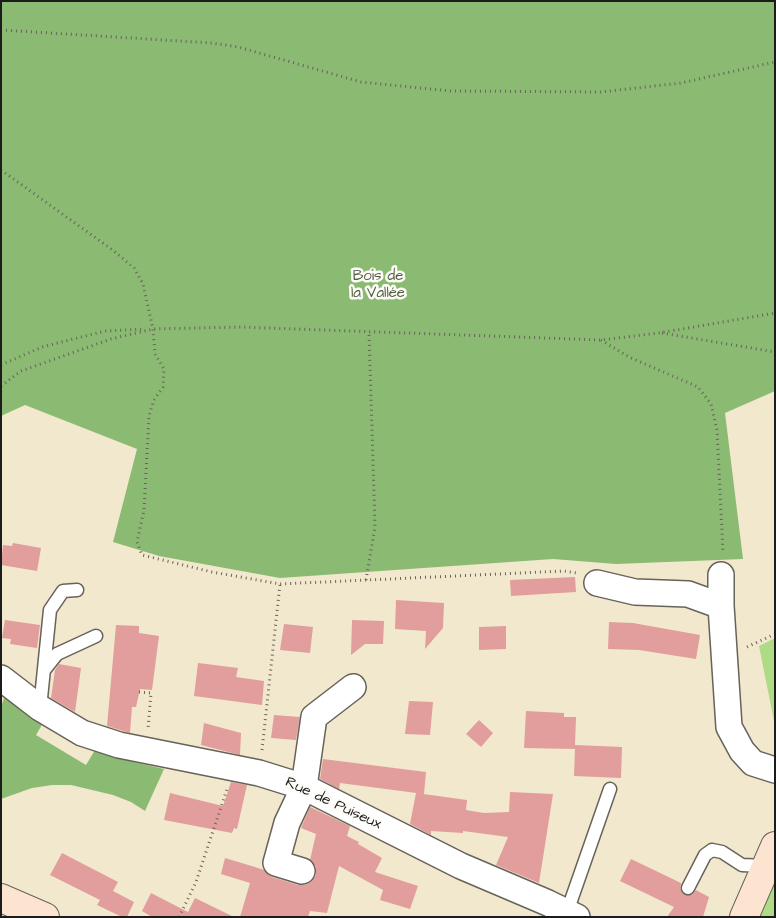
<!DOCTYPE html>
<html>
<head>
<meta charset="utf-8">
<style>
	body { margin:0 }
	#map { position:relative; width:776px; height:918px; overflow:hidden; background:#f2e8ce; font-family:"Architects Daughter",sans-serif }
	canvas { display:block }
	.frame { position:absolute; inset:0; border:2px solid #1c1c1c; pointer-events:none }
</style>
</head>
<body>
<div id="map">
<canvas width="776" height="918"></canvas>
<div class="frame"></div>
</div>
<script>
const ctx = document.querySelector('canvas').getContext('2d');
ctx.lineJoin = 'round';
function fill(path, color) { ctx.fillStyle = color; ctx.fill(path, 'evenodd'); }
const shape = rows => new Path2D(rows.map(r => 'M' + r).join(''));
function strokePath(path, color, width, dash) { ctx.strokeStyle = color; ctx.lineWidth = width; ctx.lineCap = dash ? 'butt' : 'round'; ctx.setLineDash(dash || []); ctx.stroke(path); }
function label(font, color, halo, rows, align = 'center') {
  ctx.font = font + ' "Architects Daughter",sans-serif'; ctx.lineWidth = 5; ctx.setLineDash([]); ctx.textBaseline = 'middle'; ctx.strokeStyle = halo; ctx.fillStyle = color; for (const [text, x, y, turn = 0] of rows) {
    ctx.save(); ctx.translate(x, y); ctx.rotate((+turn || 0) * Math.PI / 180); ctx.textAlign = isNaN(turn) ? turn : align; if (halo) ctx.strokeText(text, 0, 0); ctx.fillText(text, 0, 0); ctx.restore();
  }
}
fill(shape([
	[775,638,775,726,759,646],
	[775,850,775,917,756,917]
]), '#afda86');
fill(shape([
	[1,1,775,1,775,391,725,413,743,559,616,564,553,559,280,578,159,556,113,542,137,449,25,405,1,416],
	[4,698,43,723,36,735,86,765,95,750,125,760,164,769,145,811,131,802,113,795,71,785,52,785,32,788,1,799,1,707]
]), '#8bba73');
fill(shape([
	[13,543,41,548,37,571,1,565,3,545,12,546],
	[575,577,576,592,511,596,510,580],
	[396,600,444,603,443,628,425,649,426,631,395,629],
	[5,620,40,625,37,648,10,644,11,639,2,638],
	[352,620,384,621,383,644,365,644,351,655],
	[609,622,633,623,700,635,696,659,639,650,608,649],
	[284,624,313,627,310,653,280,650],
	[116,625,139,626,139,633,159,636,152,690,140,689,136,707,132,707,130,733,107,726],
	[506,626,506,649,479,650,479,627],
	[198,663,238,668,236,677,264,681,262,705,194,696],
	[59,664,81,668,75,712,51,698,55,670],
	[409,701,433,702,430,735,405,734],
	[526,711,564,713,564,717,576,717,575,745,622,747,621,778,574,776,575,749,524,748],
	[274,715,300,717,296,740,271,738],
	[479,720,493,733,481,747,466,734],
	[204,723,241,733,240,755,201,745],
	[323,759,426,772,424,794,340,783,339,789,320,779],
	[231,782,247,785,237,829,234,828,232,833,164,820,170,793,223,806],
	[510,792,553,794,539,883,496,865,508,837,463,831,463,833,431,831,431,835,410,824,416,793,467,800,466,810,484,813,509,812],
	[310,807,350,826,347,836,359,842,358,844,382,858,375,872,418,886,410,909,380,900,383,890,339,866,327,913,310,911,308,917,240,917,250,883,221,874,225,858,255,867,264,870,272,877,298,885,305,885,311,882,316,875,316,867,310,860,316,834,301,828],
	[62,853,118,882,113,891,134,902,127,917,122,917,97,905,100,900,50,875],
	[631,859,681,883,680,889,685,895,692,895,696,890,709,897,703,917,667,917,674,907,620,881],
	[151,893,188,912,195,898,234,917,152,917,142,911]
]), '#e19e9c');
const lane = shape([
	[45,669,57,654,96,636],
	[40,708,50,610,63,591,77,590],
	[688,888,705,855,712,850,722,852,742,865,765,866,768,868],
	[567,912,610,789]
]);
const street = shape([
	[721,575,721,606,729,727,742,751,753,763,775,770],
	[597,583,635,592,688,594,721,606],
	[1,678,40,708,82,733,119,745,259,773,304,787,461,866,548,903,577,917],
	[302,871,276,863,287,823,304,787,314,717,353,687]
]);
const secondary = shape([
	[1,898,45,917],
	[744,917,775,846]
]);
strokePath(lane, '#67635a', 15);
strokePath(street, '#67635a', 28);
strokePath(secondary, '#67635a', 30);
strokePath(shape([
	[1,30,212,43,238,47,361,82,450,91,601,92,681,83,775,62],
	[1,170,114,251,134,268,143,284,153,329,155,354,164,369,163,387,154,400,149,416,144,510,137,542,142,555,212,572,280,584,564,571,577,573],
	[662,333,775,352],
	[601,340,629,357,698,387,711,404,717,430,723,552],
	[1,365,42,347,105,331,144,329],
	[1,386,21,371,111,339,153,329,241,327,601,340,659,333,775,313],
	[366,580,375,527,369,333],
	[747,647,775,634],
	[139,692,151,693,148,729],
	[262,750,280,584],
	[179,917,196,882,227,789]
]), '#67635a', 3, [1, 4]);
strokePath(lane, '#fff', 12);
strokePath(street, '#fff', 25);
strokePath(secondary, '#fde4d1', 28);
label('15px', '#4f5e41', '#fdfcf7', [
	["Bois de",378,277],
	["la Vallée",378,294]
]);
label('15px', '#1c1c1c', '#fdfcf7', [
	["Rue de Puiseux",333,804,25]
]);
</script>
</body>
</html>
